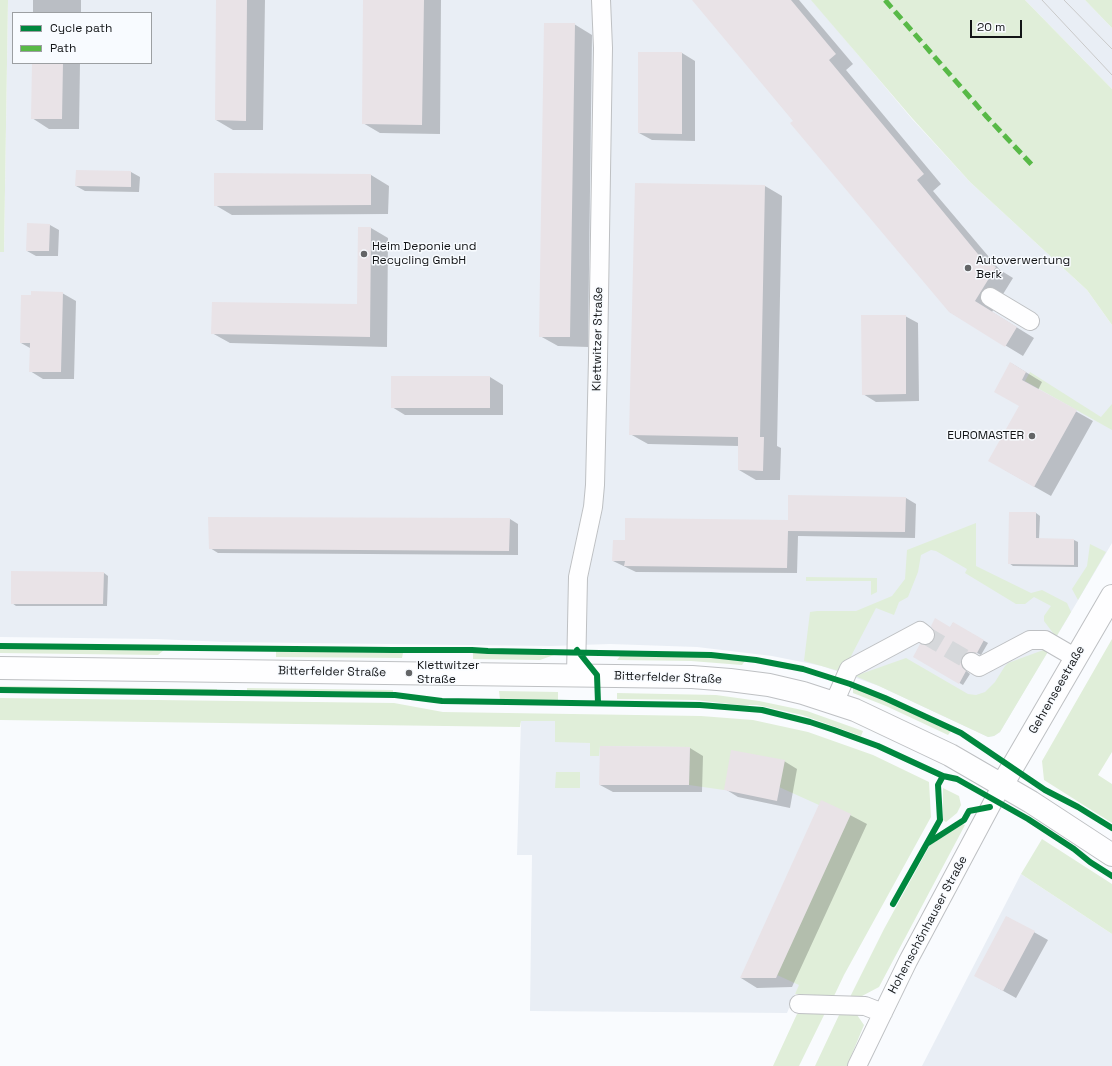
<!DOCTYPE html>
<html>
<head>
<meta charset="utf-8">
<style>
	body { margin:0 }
	#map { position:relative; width:1112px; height:1066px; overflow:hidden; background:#f9fbfe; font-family:"Space Grotesk",sans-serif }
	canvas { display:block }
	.legend { position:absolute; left:12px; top:12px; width:140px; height:52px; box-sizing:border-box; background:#f8fbff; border:1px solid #9c9fa2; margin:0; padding:5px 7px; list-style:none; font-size:12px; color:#121416 }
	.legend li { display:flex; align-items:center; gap:8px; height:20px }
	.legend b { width:20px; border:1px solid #9c9fa2 }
	.scale { position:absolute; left:970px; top:20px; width:52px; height:18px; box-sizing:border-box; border:2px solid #121416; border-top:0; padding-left:5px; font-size:12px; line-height:14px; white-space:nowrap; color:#121416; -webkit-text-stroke:3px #f8fbff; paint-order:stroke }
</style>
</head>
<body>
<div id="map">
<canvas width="1112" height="1066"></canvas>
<ul class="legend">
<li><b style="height:5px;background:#00873e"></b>Cycle path</li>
<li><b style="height:5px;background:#58b947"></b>Path</li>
</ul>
<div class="scale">20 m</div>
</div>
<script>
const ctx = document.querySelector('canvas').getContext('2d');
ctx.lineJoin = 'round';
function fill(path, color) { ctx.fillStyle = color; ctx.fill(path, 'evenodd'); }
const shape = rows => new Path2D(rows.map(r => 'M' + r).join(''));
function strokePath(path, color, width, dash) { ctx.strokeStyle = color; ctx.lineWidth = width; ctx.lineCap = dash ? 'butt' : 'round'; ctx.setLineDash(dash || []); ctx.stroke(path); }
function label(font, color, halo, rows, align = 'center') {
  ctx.font = font + ' "Space Grotesk",sans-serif'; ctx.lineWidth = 3; ctx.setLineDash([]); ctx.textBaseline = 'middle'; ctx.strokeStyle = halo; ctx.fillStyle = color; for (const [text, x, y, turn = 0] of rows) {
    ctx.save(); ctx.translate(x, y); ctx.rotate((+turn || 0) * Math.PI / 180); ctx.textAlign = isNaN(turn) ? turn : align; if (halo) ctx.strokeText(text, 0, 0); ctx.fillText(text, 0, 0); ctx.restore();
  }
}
fill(shape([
	[8,0,812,0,912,119,970,182,1087,290,1112,325,1112,543,1000,732,994,736,988,737,879,686,822,666,772,656,697,647,610,644,551,646,226,642,156,639,0,637,0,252,4,252],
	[13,13,151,13,151,63,13,63],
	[1025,0,1085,0,1112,28,1112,89],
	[521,721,703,721,861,810,818,950,795,994,787,1013,530,1011,532,855,517,855],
	[1021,874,1112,934,1112,1066,922,1066]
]), '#e9eef5');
fill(shape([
	[0,0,8,0,4,252,0,252],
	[811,0,1025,0,1112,89,1112,325,1087,290,970,182,912,118],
	[1085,0,1112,0,1112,28],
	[1030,372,1101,417,1112,404,1112,430,1025,381],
	[976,523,976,566,1031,593,1042,590,1067,603,1071,612,1056,637,1044,621,1044,616,1051,606,1034,597,1025,604,1016,604,965,573,967,569,936,551,931,550,921,555,918,572,908,597,899,602,894,615,876,608,849,660,839,671,804,661,810,612,817,611,856,611,892,596,905,579,907,550],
	[1090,544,1106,552,1078,600,1072,589,1087,566],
	[806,577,877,578,877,592,871,595,871,581,806,581],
	[1112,639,1112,752,1098,775,1112,784,1112,823,1044,780,1042,761],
	[0,648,164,650,158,655,0,653],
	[1046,649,1049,650,1000,732,994,736,988,737,879,686,855,676,906,658,968,694,976,695,985,692,995,682,1005,666,1008,663],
	[276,651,403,653,402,658,276,657],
	[473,653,550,654,554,655,540,660,473,659],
	[621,655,687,656,745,661,742,665,691,661,617,660],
	[0,686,217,689,217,691,0,688],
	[247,688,393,690,393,692,247,691],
	[853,688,887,701,951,731,948,735,886,706,853,693],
	[499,691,558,692,558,701,500,700],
	[617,693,716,695,759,701,807,711,863,731,861,736,802,715,757,705,739,705,695,700,617,699],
	[0,698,394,703,443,712,701,716,753,720,808,732,873,755,929,782,931,817,844,975,834,996,795,994,799,985,777,975,819,805,779,787,724,790,689,785,690,747,600,746,599,756,590,756,590,743,555,742,555,721,521,721,520,727,0,720],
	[556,772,580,772,580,788,555,788],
	[943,788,959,796,961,805,957,813,946,822,943,820],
	[963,824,965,825,879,987,862,996,850,997,884,929,930,845],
	[1042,839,1112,884,1112,934,1021,874],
	[855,1012,864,1025,847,1066,815,1066,840,1013],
	[825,1013,799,1066,773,1066,797,1014]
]), '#e0eed9');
fill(shape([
	[33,0,81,0,81,13,33,13],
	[217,0,265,0,263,130,233,130,216,120],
	[364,0,441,0,440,134,380,133,363,123],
	[694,0,799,0,853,64,846,70,941,184,933,191,1000,270,1013,278,992,312,1034,338,1023,356,950,312,794,121],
	[574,24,592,35,588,347,558,346,540,336],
	[682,53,695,61,695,141,652,140,639,133],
	[33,63,80,63,79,129,49,129,32,118],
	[131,172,140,177,139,192,85,191,76,186],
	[215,174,371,175,389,186,388,214,232,215,215,205],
	[765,186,782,196,777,446,781,448,780,480,756,480,739,470,739,446,648,444,630,434],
	[50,225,59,230,58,256,36,256,27,251],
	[371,228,388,238,387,347,230,343,212,333,358,305],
	[62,293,76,301,74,379,43,379,30,371,30,348,21,343],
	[905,316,918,323,919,401,876,402,863,394],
	[1011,363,1042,382,1038,390,1093,421,1051,496,1005,470,1020,406],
	[392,377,490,377,503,385,503,415,405,415,392,407],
	[906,498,916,504,915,538,798,536,797,573,636,572,613,561,626,541,789,521],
	[1036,513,1040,516,1039,539,1074,540,1078,542,1078,567,1013,566,1009,563],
	[510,519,518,524,518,555,218,553,210,548],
	[104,573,108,576,107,606,16,606,12,603],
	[953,623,988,643,981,655,977,653,971,654,964,665,965,670,970,674,963,685,914,656,950,628],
	[690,748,703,756,702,792,613,792,600,785],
	[784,761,797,769,790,808,738,797,725,789],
	[822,802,850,815,867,824,792,987,757,988,741,978],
	[1007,917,1048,940,1016,998,989,983]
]), '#0003');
fill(shape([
	[216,0,247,0,246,121,215,120],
	[363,0,424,0,422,125,362,124],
	[692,0,791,0,836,54,829,60,924,174,917,180,982,259,996,267,975,301,1017,327,1005,347,949,312,790,123,793,121],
	[544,23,575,23,570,337,539,337],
	[638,52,682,52,682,134,638,133],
	[32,63,63,63,62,119,31,119],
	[76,170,131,171,131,187,75,186],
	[214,173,371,174,371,205,214,206],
	[635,183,765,185,760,437,764,437,763,471,738,470,738,437,629,435],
	[27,223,50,224,49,251,26,251],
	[358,227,371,227,370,337,211,334,212,302,357,304],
	[31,291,63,292,61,372,29,372,30,343,20,343,21,295,31,295],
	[861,315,906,315,906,394,862,395],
	[1010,362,1026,372,1022,380,1077,410,1034,487,988,461,1019,406,994,392],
	[391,376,490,376,490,408,391,408],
	[788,495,906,497,905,532,788,531,787,568,624,566,625,561,612,561,613,540,625,540,625,518,788,520],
	[1009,512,1036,512,1036,538,1074,539,1074,565,1008,564],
	[208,517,510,518,509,551,209,549],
	[11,571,104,572,103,604,11,604],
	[935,618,950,627,953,622,984,640,977,653,972,652,966,653,962,657,961,662,962,667,966,671,959,684,913,657,920,644,924,645,928,645,933,641,935,636,935,632,931,626],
	[600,746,690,747,689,785,599,785],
	[731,750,785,760,777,801,724,790],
	[821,800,851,814,776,978,740,978],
	[1006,916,1035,931,1003,991,974,976]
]), '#e9e3e7');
strokePath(shape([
	[925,635,971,662]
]), '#d6d8db', 18, [18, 9]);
const minor = shape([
	[990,297,1030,321],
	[971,662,979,667,1030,640,1045,640,1076,658],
	[576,675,578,577,593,507,595,485,598,359,603,48,601,0],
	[834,703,849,669,920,631,925,635],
	[799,1004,865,1006,883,1013],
	[857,1066,908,961,1002,785]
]);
const major = shape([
	[0,668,692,677,730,680,769,685,803,693,855,710,950,755,1031,802,1112,855],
	[1002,785,1112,596]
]);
strokePath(minor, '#bec0c3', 20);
strokePath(major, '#bec0c3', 24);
strokePath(minor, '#fefeff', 18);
strokePath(major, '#fefeff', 22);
strokePath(shape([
	[1042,0,1112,75],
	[1064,0,1112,49]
]), '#c9c9c9', 1);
strokePath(shape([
	[885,0,987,117,1032,165]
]), '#58b947', 5, [10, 5]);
strokePath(shape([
	[0,646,393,650,472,650,488,651,711,655,756,660,803,669,850,684,885,698,961,733,1045,790,1078,807,1112,828],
	[577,650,597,675,598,703],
	[0,690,395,695,442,701,700,705,762,710,810,722,834,730,878,746,943,776,957,779,1028,819,1074,849,1090,862,1112,876],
	[928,843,964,820,969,811,990,807],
	[893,904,940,820,938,785,943,776]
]), '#00873e', 6);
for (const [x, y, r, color] of [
	[364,254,4,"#636567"],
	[968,268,4,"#636567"],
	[1032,436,4,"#636567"],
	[409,673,4,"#636567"]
]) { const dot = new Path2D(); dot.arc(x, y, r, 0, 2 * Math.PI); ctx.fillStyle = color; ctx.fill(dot); strokePath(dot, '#f8fbff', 1.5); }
label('12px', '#121416', '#f8fbff', [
	["Heim Deponie und",372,247],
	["Recycling GmbH",372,261],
	["Autoverwertung",976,261],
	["Berk",976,275],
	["EUROMASTER",1024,436,"right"],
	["Klettwitzer",417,666],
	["Straße",417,680]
], 'left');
label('12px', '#121416', '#f8fbff', [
	["Klettwitzer Straße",598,339,-89],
	["Bitterfelder Straße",332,672,1],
	["Bitterfelder Straße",668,678,2],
	["Gehrenseestraße",1057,690,-60],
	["Hohenschönhauser Straße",928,925,-62]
]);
</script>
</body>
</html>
